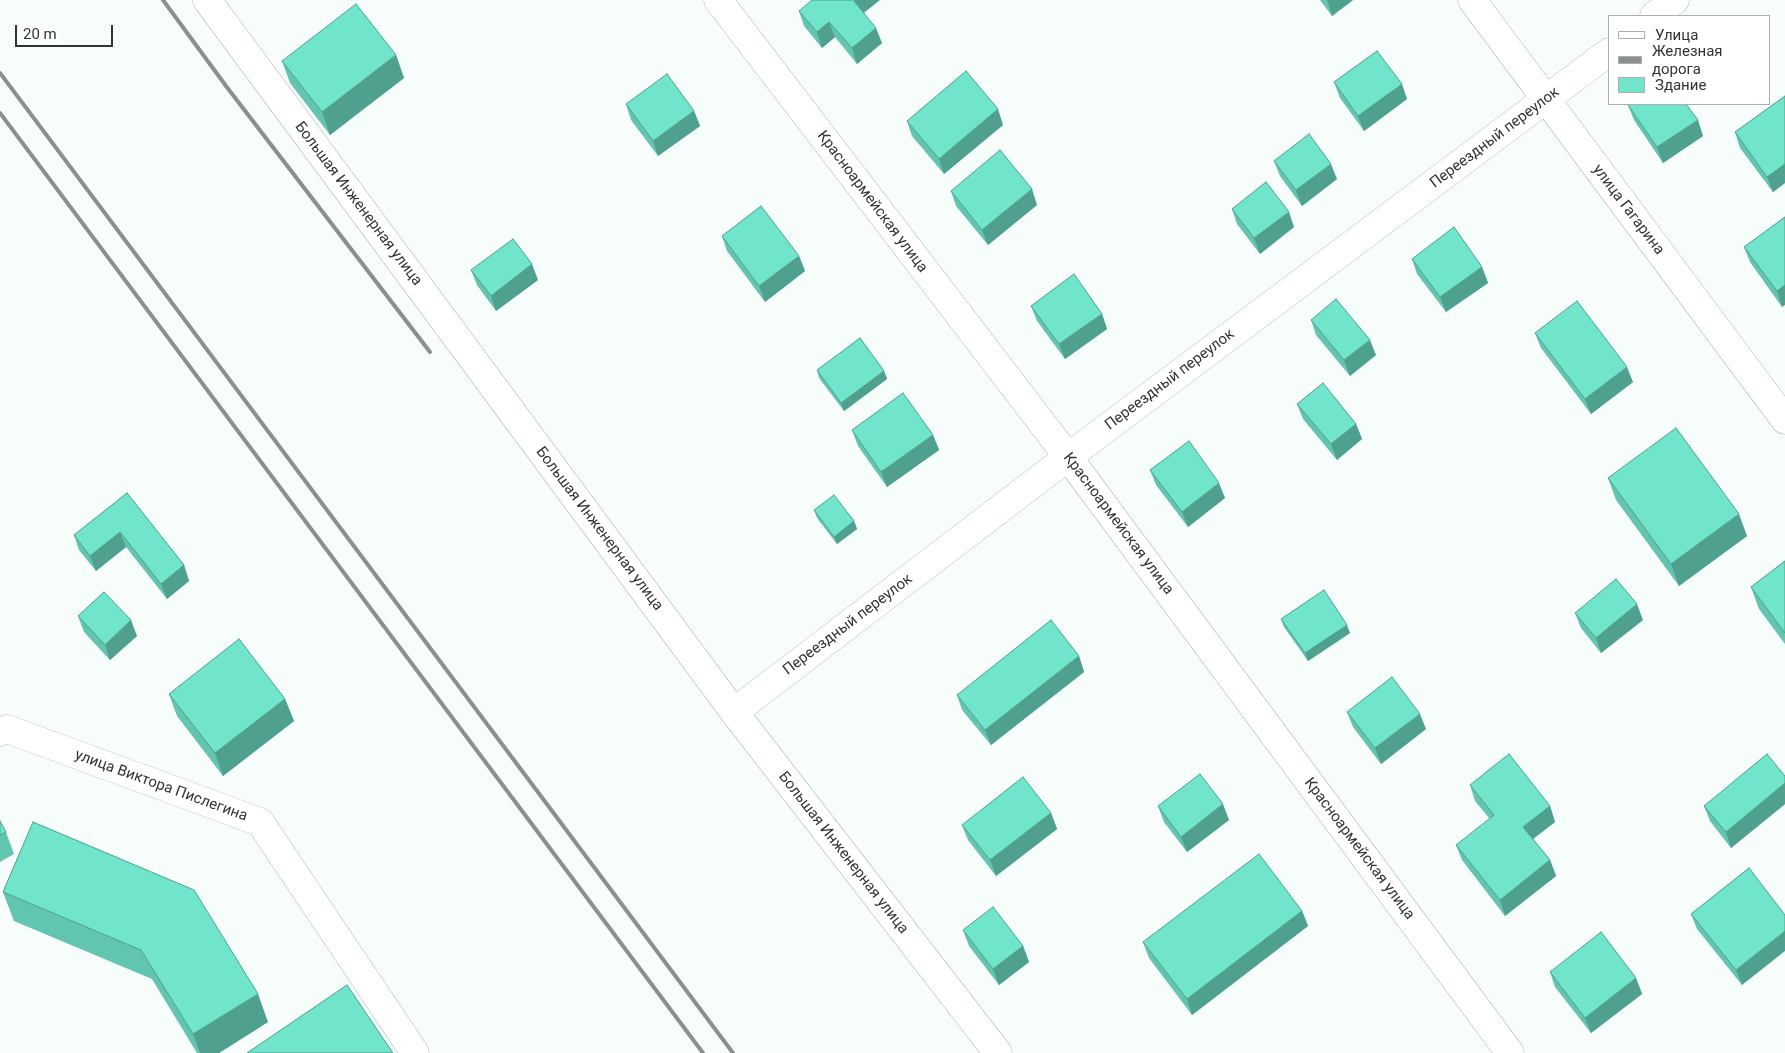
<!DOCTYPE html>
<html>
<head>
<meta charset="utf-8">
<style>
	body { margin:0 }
	#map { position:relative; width:1785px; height:1053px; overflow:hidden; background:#f7fdfb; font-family:Roboto,sans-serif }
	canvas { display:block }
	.legend { position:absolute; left:1608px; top:15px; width:162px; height:90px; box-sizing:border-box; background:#fff; border:1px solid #adaeae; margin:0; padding:6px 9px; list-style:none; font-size:15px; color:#323434 }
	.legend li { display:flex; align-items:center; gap:10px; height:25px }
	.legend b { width:25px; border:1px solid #adaeae }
	.scale { position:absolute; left:15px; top:25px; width:98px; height:22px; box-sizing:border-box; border:2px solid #323434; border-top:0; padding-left:6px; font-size:15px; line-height:18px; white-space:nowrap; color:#323434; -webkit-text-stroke:4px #fff; paint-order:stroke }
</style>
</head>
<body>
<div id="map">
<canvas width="1785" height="1053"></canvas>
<ul class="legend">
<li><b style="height:6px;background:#fff"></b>Улица</li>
<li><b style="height:6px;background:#8b8f8e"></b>Железная дорога</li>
<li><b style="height:14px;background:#71e5cb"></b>Здание</li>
</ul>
<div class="scale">20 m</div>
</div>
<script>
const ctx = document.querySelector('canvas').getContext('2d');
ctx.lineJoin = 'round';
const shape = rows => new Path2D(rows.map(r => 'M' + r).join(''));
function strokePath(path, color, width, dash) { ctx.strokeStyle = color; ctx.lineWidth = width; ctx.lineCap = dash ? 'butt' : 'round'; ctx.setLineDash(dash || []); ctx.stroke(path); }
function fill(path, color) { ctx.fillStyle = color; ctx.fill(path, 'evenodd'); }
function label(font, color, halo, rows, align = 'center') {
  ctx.font = font + ' Roboto,sans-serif'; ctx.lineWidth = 5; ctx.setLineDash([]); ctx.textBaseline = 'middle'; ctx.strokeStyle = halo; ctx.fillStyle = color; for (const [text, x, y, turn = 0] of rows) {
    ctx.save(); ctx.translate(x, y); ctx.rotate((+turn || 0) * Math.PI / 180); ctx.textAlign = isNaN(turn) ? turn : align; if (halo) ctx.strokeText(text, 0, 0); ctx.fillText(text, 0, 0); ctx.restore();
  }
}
const street = shape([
	[207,0,734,712,998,1053],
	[1472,0,1785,420],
	[734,712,1068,457,1510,1053],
	[0,732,7,729,260,822,415,1053]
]);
const secondary = shape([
	[718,0,1068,457,1609,52],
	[1654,16,1675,0]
]);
strokePath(street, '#b1b7b5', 29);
strokePath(secondary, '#b1b7b5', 29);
strokePath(street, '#fff', 28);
strokePath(secondary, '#fff', 28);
strokePath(shape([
	[163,0,226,86,430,352],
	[0,73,733,1053],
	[0,113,703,1053]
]), '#8b8f8e', 4);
fill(shape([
	[1320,0,1353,0,1332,16],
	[799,11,864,13,882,43,857,64,835,37,822,48,804,26],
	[396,55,404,78,330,135,290,83,282,61],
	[1334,82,1407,99,1364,131,1340,98],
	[1785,96,1785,183,1773,192,1740,148,1735,132],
	[626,104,694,111,700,126,658,156,631,120],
	[1628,105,1703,136,1663,163,1634,120],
	[907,121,1003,125,944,174,912,136],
	[1274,161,1337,179,1302,206,1280,176],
	[951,191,1037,205,988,245,956,206],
	[1232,209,1294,227,1260,254,1237,224],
	[1785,217,1782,307,1750,262,1744,247],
	[722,236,799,256,805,271,765,302,727,251],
	[1412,259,1482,267,1488,283,1446,312,1417,274],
	[471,270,538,280,496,311,477,285],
	[1031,306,1102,314,1107,329,1065,359,1037,321],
	[1311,320,1376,355,1350,376,1316,335],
	[1535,333,1633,382,1591,414,1541,348],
	[817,370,884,371,887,379,844,411,819,378],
	[1297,404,1356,424,1362,439,1337,460,1303,419],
	[852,430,933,435,939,450,887,487,858,446],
	[1150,470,1225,498,1188,527,1156,485],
	[1608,478,1747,536,1679,586,1616,500],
	[127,493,184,565,189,581,167,599,126,547,96,571,79,550,74,535],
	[814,510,854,521,857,529,837,544,817,518],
	[1785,561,1785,644,1759,609,1751,587],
	[1575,613,1643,620,1601,653,1581,628],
	[78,616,137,636,110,660,84,632],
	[1281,619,1350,633,1308,661,1284,627],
	[1079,656,1084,672,991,745,962,710,957,695],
	[169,694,285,699,294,721,223,776,177,716],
	[1347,712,1426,729,1381,764,1353,727],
	[1785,776,1785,804,1731,848,1710,821,1704,806],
	[1470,785,1550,806,1555,822,1533,839,1550,860,1556,876,1505,916,1462,860,1456,845,1490,819,1475,801],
	[1158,806,1229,820,1187,852,1164,822],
	[1051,813,1057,829,996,876,968,840,962,825],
	[0,821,6,832,14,854,0,862],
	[33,822,268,1022,219,1053,197,1053,152,979,14,921,3,892],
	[1749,868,1742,985,1697,929,1691,914],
	[1302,911,1308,926,1192,1015,1149,958,1143,942],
	[963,930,1023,946,1029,962,999,985,969,946],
	[1550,972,1636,978,1642,994,1591,1033,1555,987]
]), '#61c5af');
fill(shape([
	[855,0,880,0,860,16,854,1],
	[1327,0,1353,0,1332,16],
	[829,22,835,37,822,48,817,32],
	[876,28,882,43,857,64,852,48],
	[396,55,404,78,330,135,322,112],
	[1402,84,1407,99,1364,131,1358,116],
	[998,109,1003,125,944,174,939,159],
	[694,111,700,126,658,156,653,141],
	[1698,120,1703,136,1663,163,1657,147],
	[1331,164,1337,179,1302,206,1296,190],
	[1785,164,1785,183,1773,192,1767,177],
	[1032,189,1037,205,988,245,982,230],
	[1289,212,1294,227,1260,254,1254,238],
	[799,256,805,271,765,302,759,286],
	[532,264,538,280,496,311,491,296],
	[1482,267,1488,283,1446,312,1440,297],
	[1785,285,1785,305,1782,307,1777,291],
	[1102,314,1107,329,1065,359,1059,344],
	[1370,340,1376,355,1350,376,1344,360],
	[1627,367,1633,382,1591,414,1585,399],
	[884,371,887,379,844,411,841,403],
	[1356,424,1362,439,1337,460,1331,444],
	[933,435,939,450,887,487,881,472],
	[1219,483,1225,498,1188,527,1182,512],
	[1739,514,1747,536,1679,586,1671,564],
	[854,521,857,529,837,544,834,537],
	[120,532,126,547,96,571,90,556],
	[184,565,189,581,167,599,161,584],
	[1637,604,1643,620,1601,653,1596,638],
	[131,620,137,636,110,660,105,645],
	[1347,625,1350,633,1308,661,1305,653],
	[1079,656,1084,672,991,745,985,730],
	[285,699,294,721,223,776,215,753],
	[1420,714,1426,729,1381,764,1375,748],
	[1785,783,1785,804,1731,848,1726,832],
	[1223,804,1229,820,1187,852,1181,837],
	[1550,806,1555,822,1529,842,1523,827],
	[1051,813,1057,829,996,876,990,860],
	[1550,860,1556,876,1505,916,1500,900],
	[1302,911,1308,926,1192,1015,1187,999],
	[1785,931,1785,951,1742,985,1736,970],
	[1023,946,1029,962,999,985,993,969],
	[1636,978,1642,994,1591,1033,1585,1018],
	[258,994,268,1022,219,1053,200,1053,193,1034]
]), '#4fa08e');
const building = shape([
	[812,0,855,0,854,1,876,28,852,48,829,22,817,32,799,11,812,0],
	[356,4,396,55,322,112,282,61,356,4],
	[1377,51,1402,84,1358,116,1334,82,1377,51],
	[966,71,998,109,939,159,907,121,966,71],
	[667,74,694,111,653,141,626,104,667,74],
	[1785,96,1785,164,1767,177,1735,132,1785,96],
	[1630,104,1686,104,1698,120,1657,147,1628,105,1630,104],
	[1309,134,1331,164,1296,190,1274,161,1309,134],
	[1000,150,1032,189,982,230,951,191,1000,150],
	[1266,182,1289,212,1254,238,1232,209,1266,182],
	[761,206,799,256,759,286,722,236,761,206],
	[1785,217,1785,285,1777,291,1744,247,1785,217],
	[1454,227,1482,267,1440,297,1412,259,1454,227],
	[513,239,532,264,491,296,471,270,513,239],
	[1074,274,1102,314,1059,344,1031,306,1074,274],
	[1336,299,1370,340,1344,360,1311,320,1336,299],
	[1577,301,1627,367,1585,399,1535,333,1577,301],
	[860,338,884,371,841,403,817,370,860,338],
	[1323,383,1356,424,1331,444,1297,404,1323,383],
	[903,393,933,435,881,472,852,430,903,393],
	[1676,428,1739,514,1671,564,1608,478,1676,428],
	[1189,441,1219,483,1182,512,1150,470,1189,441],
	[127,493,184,565,161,584,120,532,90,556,74,535,127,493],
	[834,495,854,521,834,537,814,510,834,495],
	[1785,561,1785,633,1751,587,1785,561],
	[1616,579,1637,604,1596,638,1575,613,1616,579],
	[1324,590,1347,625,1305,653,1281,619,1324,590],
	[104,592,131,620,105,645,78,616,104,592],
	[1051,620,1079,656,985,730,957,695,1051,620],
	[239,639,285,699,215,753,169,694,239,639],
	[1392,677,1420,714,1375,748,1347,712,1392,677],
	[1509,754,1550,806,1523,827,1550,860,1500,900,1456,845,1494,815,1470,785,1509,754],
	[1767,754,1785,776,1785,783,1726,832,1704,806,1767,754],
	[1200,774,1223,804,1181,837,1158,806,1200,774],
	[1023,777,1051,813,990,860,962,825,1023,777],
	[0,821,6,832,0,835,0,821],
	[33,822,194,890,258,994,193,1034,141,950,3,892,33,822],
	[1259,854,1302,911,1187,999,1143,942,1259,854],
	[1749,868,1785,915,1785,931,1736,970,1691,914,1749,868],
	[993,907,1023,946,993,969,963,930,993,907],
	[1601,932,1636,978,1585,1018,1550,972,1601,932],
	[347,985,393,1053,247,1053,347,985]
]);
fill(building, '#71e5cb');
strokePath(building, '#4fa08e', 1);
label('15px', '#323434', '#fff', [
	["Переездный переулок",1495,138,-37],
	["Красноармейская улица",872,202,53],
	["Большая Инженерная улица",358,204,53],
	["улица Гагарина",1628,210,53],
	["Переездный переулок",1170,380,-37],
	["Красноармейская улица",1118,524,53],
	["Большая Инженерная улица",599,529,53],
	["Переездный переулок",848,625,-37],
	["улица Виктора Пислегина",161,786,20],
	["Красноармейская улица",1359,849,53],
	["Большая Инженерная улица",843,853,52]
]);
</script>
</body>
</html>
